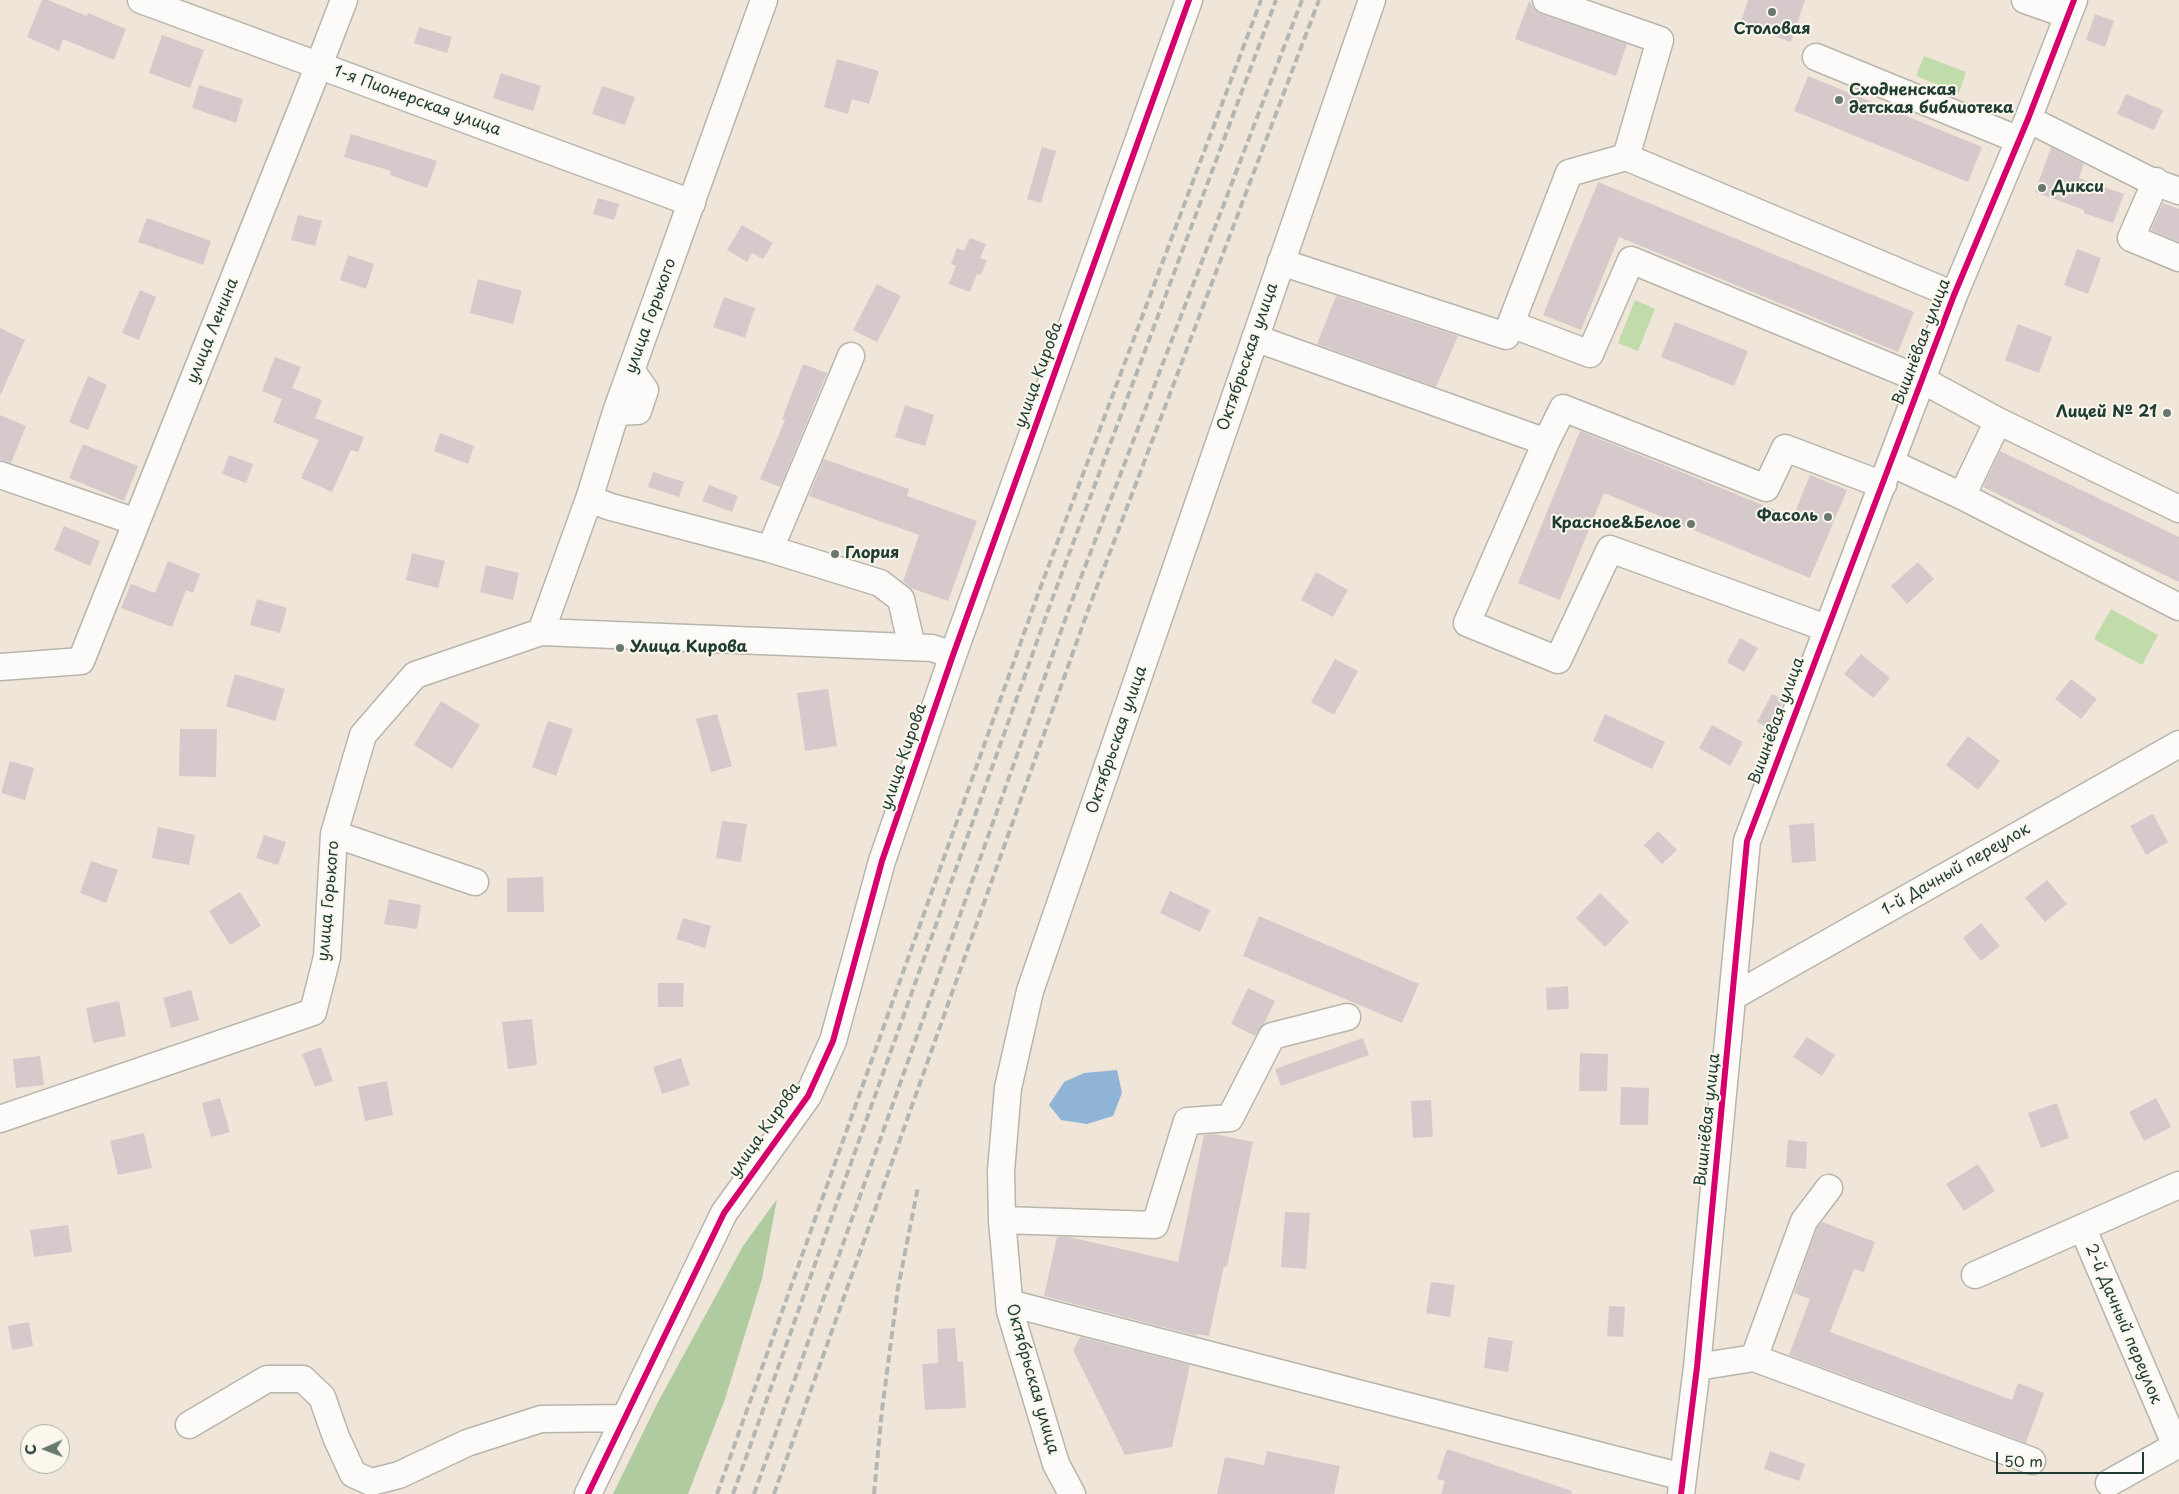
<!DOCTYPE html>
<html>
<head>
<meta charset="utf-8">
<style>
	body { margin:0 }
	#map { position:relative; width:2179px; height:1494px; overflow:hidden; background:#efe6d9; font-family:"Playpen Sans",sans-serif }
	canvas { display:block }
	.north { position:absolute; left:20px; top:1424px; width:50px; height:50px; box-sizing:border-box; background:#fbf7ec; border:1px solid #a3ada2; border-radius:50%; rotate:268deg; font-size:14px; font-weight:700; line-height:20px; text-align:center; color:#1f3d34 }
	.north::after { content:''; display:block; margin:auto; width:18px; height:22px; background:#68786e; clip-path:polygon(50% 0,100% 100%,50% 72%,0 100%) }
	.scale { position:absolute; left:1996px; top:1452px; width:148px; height:22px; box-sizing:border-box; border:2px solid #1f3d34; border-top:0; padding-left:6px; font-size:15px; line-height:18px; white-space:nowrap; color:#1f3d34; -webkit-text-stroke:4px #fbf7ec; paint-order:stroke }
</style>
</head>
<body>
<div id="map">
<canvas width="2179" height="1494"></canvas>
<div class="north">С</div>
<div class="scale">50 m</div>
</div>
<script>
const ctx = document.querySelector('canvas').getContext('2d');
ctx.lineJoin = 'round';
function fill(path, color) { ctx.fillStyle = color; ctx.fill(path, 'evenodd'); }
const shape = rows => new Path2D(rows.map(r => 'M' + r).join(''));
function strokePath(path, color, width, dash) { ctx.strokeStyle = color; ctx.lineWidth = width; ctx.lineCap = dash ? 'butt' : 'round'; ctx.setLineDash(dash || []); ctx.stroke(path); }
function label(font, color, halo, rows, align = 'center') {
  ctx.font = font + ' "Playpen Sans",sans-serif'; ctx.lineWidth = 4; ctx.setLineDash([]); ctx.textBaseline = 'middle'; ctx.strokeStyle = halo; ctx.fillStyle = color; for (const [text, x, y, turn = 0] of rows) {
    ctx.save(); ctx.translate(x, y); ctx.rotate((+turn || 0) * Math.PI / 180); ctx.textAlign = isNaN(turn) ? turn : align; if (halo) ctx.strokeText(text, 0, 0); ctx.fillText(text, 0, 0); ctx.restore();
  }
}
fill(shape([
	[1924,56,1966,72,1959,93,1916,76],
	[1635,300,1655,309,1638,351,1618,343],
	[2111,609,2158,635,2142,665,2094,639]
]), '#c1dcaa');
fill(shape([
	[777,1199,762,1279,725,1399,688,1494,613,1494,658,1402,743,1246]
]), '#b0cba0');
fill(shape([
	[1117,1070,1122,1093,1113,1116,1087,1124,1061,1120,1049,1105,1064,1082,1084,1073]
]), '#90b4d6');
fill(shape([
	[42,0,48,0,87,16,88,13,126,29,114,60,63,39,59,51,27,37],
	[1748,0,1805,0,1791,42,1740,24],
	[1529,1,1535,10,1541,14,1627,44,1616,76,1515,39],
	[2095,14,2114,21,2105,47,2086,40],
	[419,27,452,37,447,53,414,43],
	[162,35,204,50,190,88,149,73],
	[837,59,879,71,869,104,852,99,848,114,824,107],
	[501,73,541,86,533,111,493,98],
	[1808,76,1982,147,1968,182,1794,111],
	[199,85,243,99,236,123,192,108],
	[602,86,635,97,625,125,592,114],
	[2126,94,2163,110,2154,130,2117,114],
	[351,134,437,161,427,188,390,175,391,171,344,157],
	[1042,147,1056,151,1041,203,1027,199],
	[2051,147,2084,164,2079,178,2124,194,2113,223,2084,213,2084,210,2035,192],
	[1598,182,1914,312,1898,352,1619,237,1581,330,1543,315],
	[598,198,619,204,614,220,593,214],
	[2163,203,2179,209,2179,242,2151,230],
	[298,215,322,221,315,246,291,240],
	[147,218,211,241,203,265,138,242],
	[742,225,773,243,763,259,752,253,747,262,727,250],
	[970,238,986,244,980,258,987,260,981,275,977,274,970,292,949,284,956,266,951,264,957,248,964,251],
	[2077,249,2101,258,2088,294,2064,285],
	[348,255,374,264,366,289,340,280],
	[478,279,522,291,513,324,470,313],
	[877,284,901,296,877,342,853,330],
	[140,290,156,297,139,340,122,333],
	[1336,296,1458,336,1436,387,1317,344],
	[724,297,755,308,745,338,713,327],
	[1675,322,1748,351,1734,386,1661,357],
	[2018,324,2052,337,2039,373,2005,360],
	[0,328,25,340,0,396],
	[275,357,301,367,292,388,322,400,315,418,364,437,358,452,351,450,332,492,301,478,319,440,273,422,282,399,262,391],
	[803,364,827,373,780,487,760,479,785,420,782,419],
	[88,376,107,385,88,430,69,422],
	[905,405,934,415,925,446,895,437],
	[0,415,26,426,11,463,0,460],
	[1580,431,1793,517,1810,475,1847,490,1810,578,1604,493,1560,600,1518,583],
	[440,433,474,446,468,464,434,451],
	[83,444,138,466,124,501,69,478],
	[2000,451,2179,537,2179,582,1983,487],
	[229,455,253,464,246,483,222,474],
	[824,459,909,489,907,496,977,521,948,601,911,588,903,581,919,535,809,496],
	[653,472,684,482,679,497,648,487],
	[709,485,738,496,732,512,702,501],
	[64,526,100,541,90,566,54,550],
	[412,553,445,561,438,588,406,580],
	[168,561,200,574,193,593,186,590,172,627,121,608,131,584,155,593],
	[1918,562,1934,579,1907,604,1891,586],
	[486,565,519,573,513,600,480,592],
	[1316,572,1348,590,1333,617,1301,600],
	[257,599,287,608,280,633,250,625],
	[1740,638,1758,648,1744,672,1727,662],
	[1861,654,1890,678,1873,698,1844,674],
	[1335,659,1358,671,1334,715,1311,702],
	[235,674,285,689,275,721,226,706],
	[2071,679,2097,699,2081,719,2055,699],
	[828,689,837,746,805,751,797,693],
	[1772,694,1784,700,1770,729,1757,722],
	[441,701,480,725,452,769,414,745],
	[717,714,732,766,711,772,696,719],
	[1605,714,1665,742,1652,769,1593,741],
	[548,721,573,729,556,776,532,767],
	[1712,725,1743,742,1730,766,1699,748],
	[180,729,217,729,216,777,179,776],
	[1968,736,2000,761,1978,790,1946,765],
	[10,761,34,768,25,800,1,793],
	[2153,814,2168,842,2146,855,2130,826],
	[722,821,747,824,741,862,716,858],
	[1814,823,1816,861,1792,863,1789,825],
	[158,827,195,835,189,865,152,858],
	[1658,831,1677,850,1662,864,1644,845],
	[264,835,286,842,278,865,256,858],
	[91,861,118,870,106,903,80,893],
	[543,877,544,912,507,912,507,878],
	[2047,880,2067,904,2045,922,2025,898],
	[1170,891,1210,910,1200,932,1160,913],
	[240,892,261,926,230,945,209,911],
	[1600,893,1629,922,1605,947,1576,918],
	[389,899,421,905,417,929,384,924],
	[1259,916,1419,984,1402,1023,1243,956],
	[683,918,711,926,705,948,676,939],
	[1981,923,2000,946,1981,961,1963,938],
	[658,983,684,983,683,1007,658,1007],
	[1568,986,1569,1009,1547,1010,1546,988],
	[1248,988,1275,1001,1264,1024,1255,1036,1231,1024],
	[191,990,199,1020,171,1028,163,998],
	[119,1001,126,1036,93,1043,86,1008],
	[532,1019,537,1065,508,1069,502,1022],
	[1807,1037,1835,1055,1822,1076,1793,1057],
	[1363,1038,1369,1055,1281,1086,1275,1069],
	[321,1047,333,1081,315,1087,302,1054],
	[1580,1053,1608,1054,1607,1091,1579,1091],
	[40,1056,44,1085,16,1088,13,1059],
	[681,1058,690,1085,662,1094,653,1067],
	[387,1081,393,1115,365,1121,358,1087],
	[1621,1087,1649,1088,1648,1125,1620,1125],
	[220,1098,230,1132,211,1137,202,1103],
	[2156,1098,2171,1127,2144,1141,2129,1112],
	[1431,1100,1433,1137,1413,1138,1411,1101],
	[2057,1103,2069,1138,2041,1148,2028,1113],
	[144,1133,152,1168,118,1175,110,1141],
	[1214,1134,1253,1142,1227,1267,1224,1266,1209,1336,1197,1334,1197,1336,1044,1296,1057,1237,1069,1237,1178,1262,1204,1135],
	[1788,1140,1807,1142,1806,1169,1786,1167],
	[1978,1164,1995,1191,1964,1211,1946,1184],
	[1285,1212,1310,1213,1306,1269,1281,1267],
	[1822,1222,1875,1242,1864,1272,1854,1269,1830,1332,2012,1400,2018,1383,2044,1393,2026,1443,1789,1355,1810,1299,1794,1293,1817,1228],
	[68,1225,72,1252,34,1257,30,1230],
	[1431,1282,1455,1285,1450,1317,1426,1313],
	[1609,1306,1625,1307,1623,1337,1607,1336],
	[29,1322,33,1346,12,1350,8,1326],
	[955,1328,958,1362,963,1361,966,1408,925,1410,922,1364,938,1363,937,1329],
	[1080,1337,1190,1365,1172,1447,1125,1455,1073,1350],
	[1488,1337,1513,1341,1508,1372,1484,1368],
	[1447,1449,1572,1491,1571,1494,1441,1494,1445,1481,1437,1479],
	[1267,1451,1340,1466,1334,1494,1217,1494,1225,1457,1264,1465],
	[1770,1451,1805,1464,1799,1481,1764,1469]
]), '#d6c9cb');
const minor = shape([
	[141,0,692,203],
	[2025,0,2068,15],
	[1816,57,2019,140],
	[2028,119,2149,180,2179,191],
	[1626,157,1954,295],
	[2156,181,2131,238,2179,258],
	[1281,262,1506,336,1569,173,1626,157,1660,40,1546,0],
	[1511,324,1590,354,1631,260,1922,380,1998,421,2179,509],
	[1255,338,1546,442],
	[616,412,638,411,645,390,631,370],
	[1998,421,1962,496,2179,607],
	[1891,463,1962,496],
	[0,475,136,522],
	[589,499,611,507,770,549,880,583,901,599,912,647],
	[770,549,851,356],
	[1826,628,1610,549,1558,660,1467,623,1546,442,1563,408,1766,488,1785,448,1883,485],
	[541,632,589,499,616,412,764,0],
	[0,667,81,661,319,65,344,0],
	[334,834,475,882],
	[1734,996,2179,744],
	[0,1119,313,1012,327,957,334,834,363,735,415,675,541,632,932,648,953,655],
	[1829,1188,1804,1221,1754,1358,2032,1461],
	[1002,1220,1155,1225,1187,1121,1230,1118,1272,1036,1347,1017],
	[2083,1229,2176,1446],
	[1975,1275,2179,1185],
	[1009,1303,1683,1477],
	[1697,1367,1754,1358],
	[189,1425,267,1379,303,1379,322,1397,336,1437,353,1474,371,1482,399,1475,467,1443,541,1419,625,1418],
	[2109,1483,2179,1444],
	[588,1494,724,1213,808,1096,833,1041,882,861,953,655,1189,0],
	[1072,1494,1056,1464,1010,1311,1002,1220,1001,1171,1008,1088,1030,991,1372,0],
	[1681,1494,1697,1367,1747,841,1954,295,2028,119,2074,0]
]);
strokePath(minor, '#b7b5ac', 29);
strokePath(minor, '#fdfbf9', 26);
strokePath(shape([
	[717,1494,1038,594,1261,0],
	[733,1494,1050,605,1276,0],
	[754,1494,1070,606,1302,0],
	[774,1494,1087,613,1319,0],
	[874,1494,882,1410,898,1288,918,1187]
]), '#b4b6b3', 4, [8, 4]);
strokePath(shape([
	[588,1494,724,1213,808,1096,833,1041,882,861,953,655,1189,0],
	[1681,1494,1697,1367,1747,841,1954,295,2028,119,2074,0]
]), '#d6006c', 6);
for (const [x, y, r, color] of [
	[1772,12,5,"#68786e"],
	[1839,100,5,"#68786e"],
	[2042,188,5,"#68786e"],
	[2167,413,5,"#68786e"],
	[1828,517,5,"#68786e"],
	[1691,524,5,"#68786e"],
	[835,554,5,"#68786e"],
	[620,648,5,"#68786e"]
]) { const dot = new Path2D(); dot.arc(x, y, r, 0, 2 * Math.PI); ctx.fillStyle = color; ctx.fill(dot); strokePath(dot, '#fbf7ec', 2); }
label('bold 16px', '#1f3d34', '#fbf7ec', [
	["Столовая",1772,30,"center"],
	["Сходненская",1849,91],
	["детская библиотека",1849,109],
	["Дикси",2052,188],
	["Лицей № 21",2157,413,"right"],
	["Фасоль",1818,517,"right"],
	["Красное&Белое",1681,524,"right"],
	["Глория",845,554],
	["Улица Кирова",630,648]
], 'left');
label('16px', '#1f3d34', '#fbf7ec', [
	["1-я Пионерская улица",417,101,20],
	["улица Горького",651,316,-70],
	["улица Ленина",213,331,-68],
	["Вишнёвая улица",1922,342,-69],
	["Октябрьская улица",1248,357,-71],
	["улица Кирова",1039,375,-70],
	["Вишнёвая улица",1777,721,-70],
	["Октябрьская улица",1117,740,-71],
	["улица Кирова",904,757,-71],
	["1-й Дачный переулок",1956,870,-30],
	["улица Горького",329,901,-85],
	["Вишнёвая улица",1708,1120,-84],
	["улица Кирова",765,1130,-55],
	["2-й Дачный переулок",2123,1324,67],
	["Октябрьская улица",1032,1379,74]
]);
</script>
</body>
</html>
